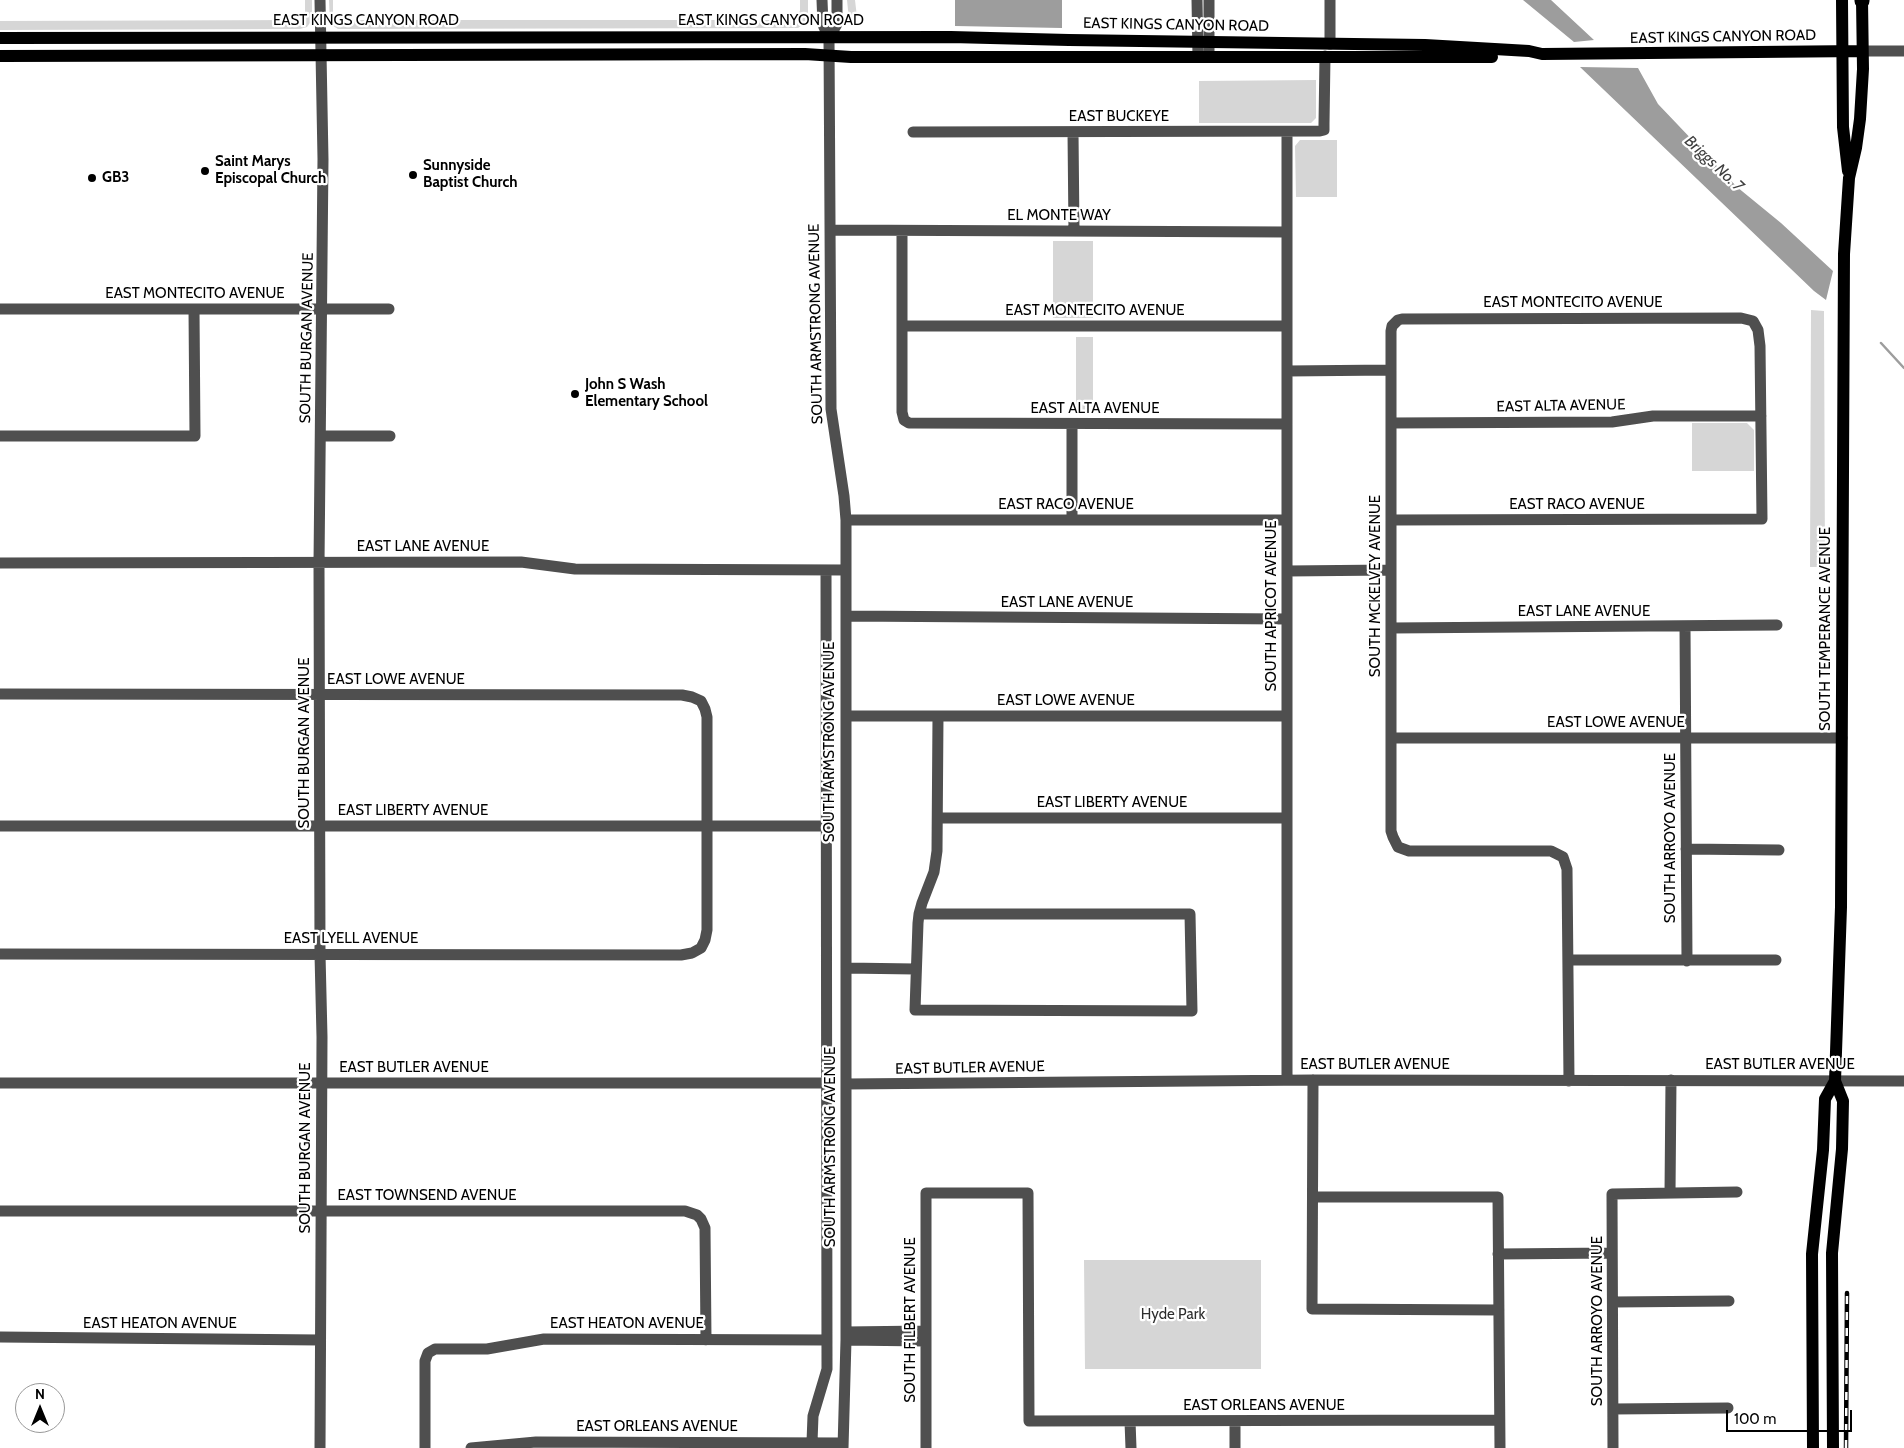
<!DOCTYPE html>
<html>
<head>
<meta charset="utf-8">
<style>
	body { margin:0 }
	#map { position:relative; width:1904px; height:1448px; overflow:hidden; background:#fff; font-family:Cabin,sans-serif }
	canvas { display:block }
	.north { position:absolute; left:15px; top:1383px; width:50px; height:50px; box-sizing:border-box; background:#fff; border:1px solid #999; border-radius:50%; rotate:0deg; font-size:14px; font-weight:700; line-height:20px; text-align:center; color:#000 }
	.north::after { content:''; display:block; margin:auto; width:18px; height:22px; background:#000; clip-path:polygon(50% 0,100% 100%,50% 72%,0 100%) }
	.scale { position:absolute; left:1726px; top:1410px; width:126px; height:22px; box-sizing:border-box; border:2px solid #000; border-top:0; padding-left:6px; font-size:15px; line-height:18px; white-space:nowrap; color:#000; -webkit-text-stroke:4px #fff; paint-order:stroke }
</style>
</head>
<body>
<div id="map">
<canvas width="1904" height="1448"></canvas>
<div class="north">N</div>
<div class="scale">100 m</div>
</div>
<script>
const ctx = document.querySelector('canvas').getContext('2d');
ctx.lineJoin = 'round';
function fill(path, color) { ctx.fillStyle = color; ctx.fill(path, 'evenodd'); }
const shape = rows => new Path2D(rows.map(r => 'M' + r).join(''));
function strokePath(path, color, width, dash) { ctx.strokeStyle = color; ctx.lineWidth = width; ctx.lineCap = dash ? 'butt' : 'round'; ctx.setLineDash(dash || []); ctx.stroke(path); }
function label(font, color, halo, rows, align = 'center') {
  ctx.font = font + ' Cabin,sans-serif'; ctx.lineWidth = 4.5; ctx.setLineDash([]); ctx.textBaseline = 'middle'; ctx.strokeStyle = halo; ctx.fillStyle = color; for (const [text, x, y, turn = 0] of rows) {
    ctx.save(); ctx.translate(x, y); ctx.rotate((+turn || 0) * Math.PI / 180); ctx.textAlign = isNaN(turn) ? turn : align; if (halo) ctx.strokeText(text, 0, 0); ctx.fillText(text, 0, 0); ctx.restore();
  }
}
fill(shape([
	[305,0,312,0,312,20,307,27,300,29,0,30,0,21,305,20],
	[329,0,333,0,333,20,793,20,800,11,800,0,808,0,808,18,804,24,798,28,338,29,330,24],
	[847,0,855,0,858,26,853,25,849,20],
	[1316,80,1316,118,1311,123,1199,123,1199,81],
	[1300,140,1337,140,1337,197,1296,197,1295,146],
	[1053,241,1093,241,1093,318,1053,318],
	[1811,310,1824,311,1825,567,1810,567],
	[1076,337,1093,337,1093,414,1076,414],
	[1692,423,1747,423,1754,430,1754,471,1692,471],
	[1084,1260,1261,1260,1261,1369,1085,1369]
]), '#d6d6d6');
fill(shape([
	[955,0,1062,0,1062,28,955,26],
	[1523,0,1551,0,1594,40,1574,42],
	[1580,67,1638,68,1658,104,1737,187,1781,223,1833,271,1826,300,1814,291]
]), '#9d9d9d');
strokePath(shape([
	[1881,343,1904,368]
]), '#9d9d9d', 2.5);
strokePath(shape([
	[822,0,823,25,829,38,831,409,844,496,846,520,846,1340,843,1448],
	[1197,0,1198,57],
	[1209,0,1209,57],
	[829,38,837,24,837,0],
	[1330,44,1330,0],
	[1862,51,1904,51],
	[913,132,1320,131,1324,130,1324,124,1325,56],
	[1073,132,1074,231],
	[1287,132,1287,1080],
	[830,230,1287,232],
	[902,231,902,412,904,420,909,423,1287,424],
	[0,309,389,309],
	[902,326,1287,326],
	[1287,371,1391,370],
	[1391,423,1612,422,1653,416,1761,416],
	[1072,425,1072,520],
	[0,436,195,436,194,309],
	[321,436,390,436],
	[846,520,1287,520],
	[1391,520,1762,519,1760,346,1758,330,1753,321,1741,318,1402,319,1398,320,1392,326,1391,331,1391,831,1393,837,1398,847,1409,851,1551,851,1563,857,1567,869,1569,1081],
	[0,563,521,562,575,569,846,570],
	[1287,571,1391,570],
	[846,616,1287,619],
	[1685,626,1687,961],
	[1392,628,1777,625],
	[0,694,682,695,692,697,701,701,705,709,707,717,707,930,705,940,701,948,692,953,681,955,0,954],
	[846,716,1287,716],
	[1391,738,1842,738],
	[938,818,1287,818],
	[0,826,826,826],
	[1686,849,1779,850],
	[919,914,1190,914,1192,1011,915,1010,918,923,919,914,922,903,934,872,937,851,938,716],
	[1568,960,1776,960],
	[846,968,915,969],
	[1313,1080,1312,1309,1499,1310],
	[0,1083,827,1083],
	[846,1084,1313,1080,1904,1081],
	[1670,1193,1671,1080],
	[1313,1197,1498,1197,1500,1448],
	[0,1211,685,1211,697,1215,701,1219,705,1228,706,1340],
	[1498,1254,1612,1253],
	[1613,1302,1729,1301],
	[846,1332,926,1331],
	[0,1337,320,1340],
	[846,1340,925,1341],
	[1613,1409,1728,1408],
	[1130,1421,1131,1448],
	[1235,1421,1235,1448],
	[812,1442,813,1416,827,1369,826,570],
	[320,1448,322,1037,320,954,319,563,323,159,320,0],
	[425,1448,425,1361,428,1353,435,1349,487,1349,544,1339,827,1340],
	[471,1448,536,1442,843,1443],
	[926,1448,926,1193,1028,1193,1029,1421,1499,1420],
	[1613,1448,1612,1194,1737,1192]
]), '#4f4f4f', 11);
strokePath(shape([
	[1842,0,1843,127,1848,171],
	[0,38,951,37,1069,40,1425,45,1529,51,1542,54,1862,51],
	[0,56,805,54,851,57,1492,57],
	[1813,1448,1812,1254,1823,1150,1825,1099,1835,1081,1841,907,1844,254,1849,178,1856,148,1860,119,1863,69,1862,0],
	[1833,1448,1832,1253,1842,1149,1843,1101,1835,1081]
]), '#000', 12);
strokePath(shape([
	[1862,1,1862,0]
]), '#000', 15);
const rail = shape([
	[1846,1448,1847,1293]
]);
strokePath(rail, '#000', 4.5);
strokePath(rail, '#fff', 2.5, [8]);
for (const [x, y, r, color] of [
	[205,171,5,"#000"],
	[413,175,5,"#000"],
	[92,178,5,"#000"],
	[575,394,5,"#000"]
]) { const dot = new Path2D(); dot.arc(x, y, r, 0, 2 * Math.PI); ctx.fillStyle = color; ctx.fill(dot); strokePath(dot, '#fff', 2); }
label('15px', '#000', '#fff', [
	["EAST KINGS CANYON ROAD",366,21],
	["EAST KINGS CANYON ROAD",771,21],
	["EAST KINGS CANYON ROAD",1176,25,1],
	["EAST KINGS CANYON ROAD",1723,37,-1],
	["EAST BUCKEYE",1119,117],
	["EL MONTE WAY",1059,216],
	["EAST MONTECITO AVENUE",195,294],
	["EAST MONTECITO AVENUE",1573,303],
	["EAST MONTECITO AVENUE",1095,311],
	["SOUTH ARMSTRONG AVENUE",816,324,-91],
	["SOUTH BURGAN AVENUE",307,338,-89],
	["EAST ALTA AVENUE",1561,406,-1],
	["EAST ALTA AVENUE",1095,409],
	["EAST RACO AVENUE",1066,505],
	["EAST RACO AVENUE",1577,505],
	["EAST LANE AVENUE",423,547],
	["SOUTH MCKELVEY AVENUE",1376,586,-90],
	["EAST LANE AVENUE",1067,603],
	["SOUTH APRICOT AVENUE",1272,606,-90],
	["EAST LANE AVENUE",1584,612],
	["SOUTH TEMPERANCE AVENUE",1826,629,-90],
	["EAST LOWE AVENUE",396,680],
	["EAST LOWE AVENUE",1066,701],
	["EAST LOWE AVENUE",1616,723],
	["SOUTH ARMSTRONG AVENUE",830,742,-90],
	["SOUTH BURGAN AVENUE",305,743,-90],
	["EAST LIBERTY AVENUE",1112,803],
	["EAST LIBERTY AVENUE",413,811],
	["SOUTH ARROYO AVENUE",1671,838,-90],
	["EAST LYELL AVENUE",351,939],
	["EAST BUTLER AVENUE",1375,1065],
	["EAST BUTLER AVENUE",1780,1065],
	["EAST BUTLER AVENUE",414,1068],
	["EAST BUTLER AVENUE",970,1068,-1],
	["SOUTH ARMSTRONG AVENUE",831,1147,-90],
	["SOUTH BURGAN AVENUE",306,1148,-90],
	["EAST TOWNSEND AVENUE",427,1196],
	["SOUTH FILBERT AVENUE",911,1320,-90],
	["SOUTH ARROYO AVENUE",1598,1321,-90],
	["EAST HEATON AVENUE",160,1324],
	["EAST HEATON AVENUE",627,1324],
	["EAST ORLEANS AVENUE",1264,1406],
	["EAST ORLEANS AVENUE",657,1427]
]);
label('bold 15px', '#000', '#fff', [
	["Saint Marys",215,162],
	["Episcopal Church",215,179],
	["Sunnyside",423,166],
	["Baptist Church",423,183],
	["GB3",102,178],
	["John S Wash",585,385],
	["Elementary School",585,402]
], 'left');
label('15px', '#2d2d2d', '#fff', [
	["Hyde Park",1173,1315]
]);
label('italic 16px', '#3e3e3e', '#fff', [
	["Briggs No. 7",1714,164,43]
]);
</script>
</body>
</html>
